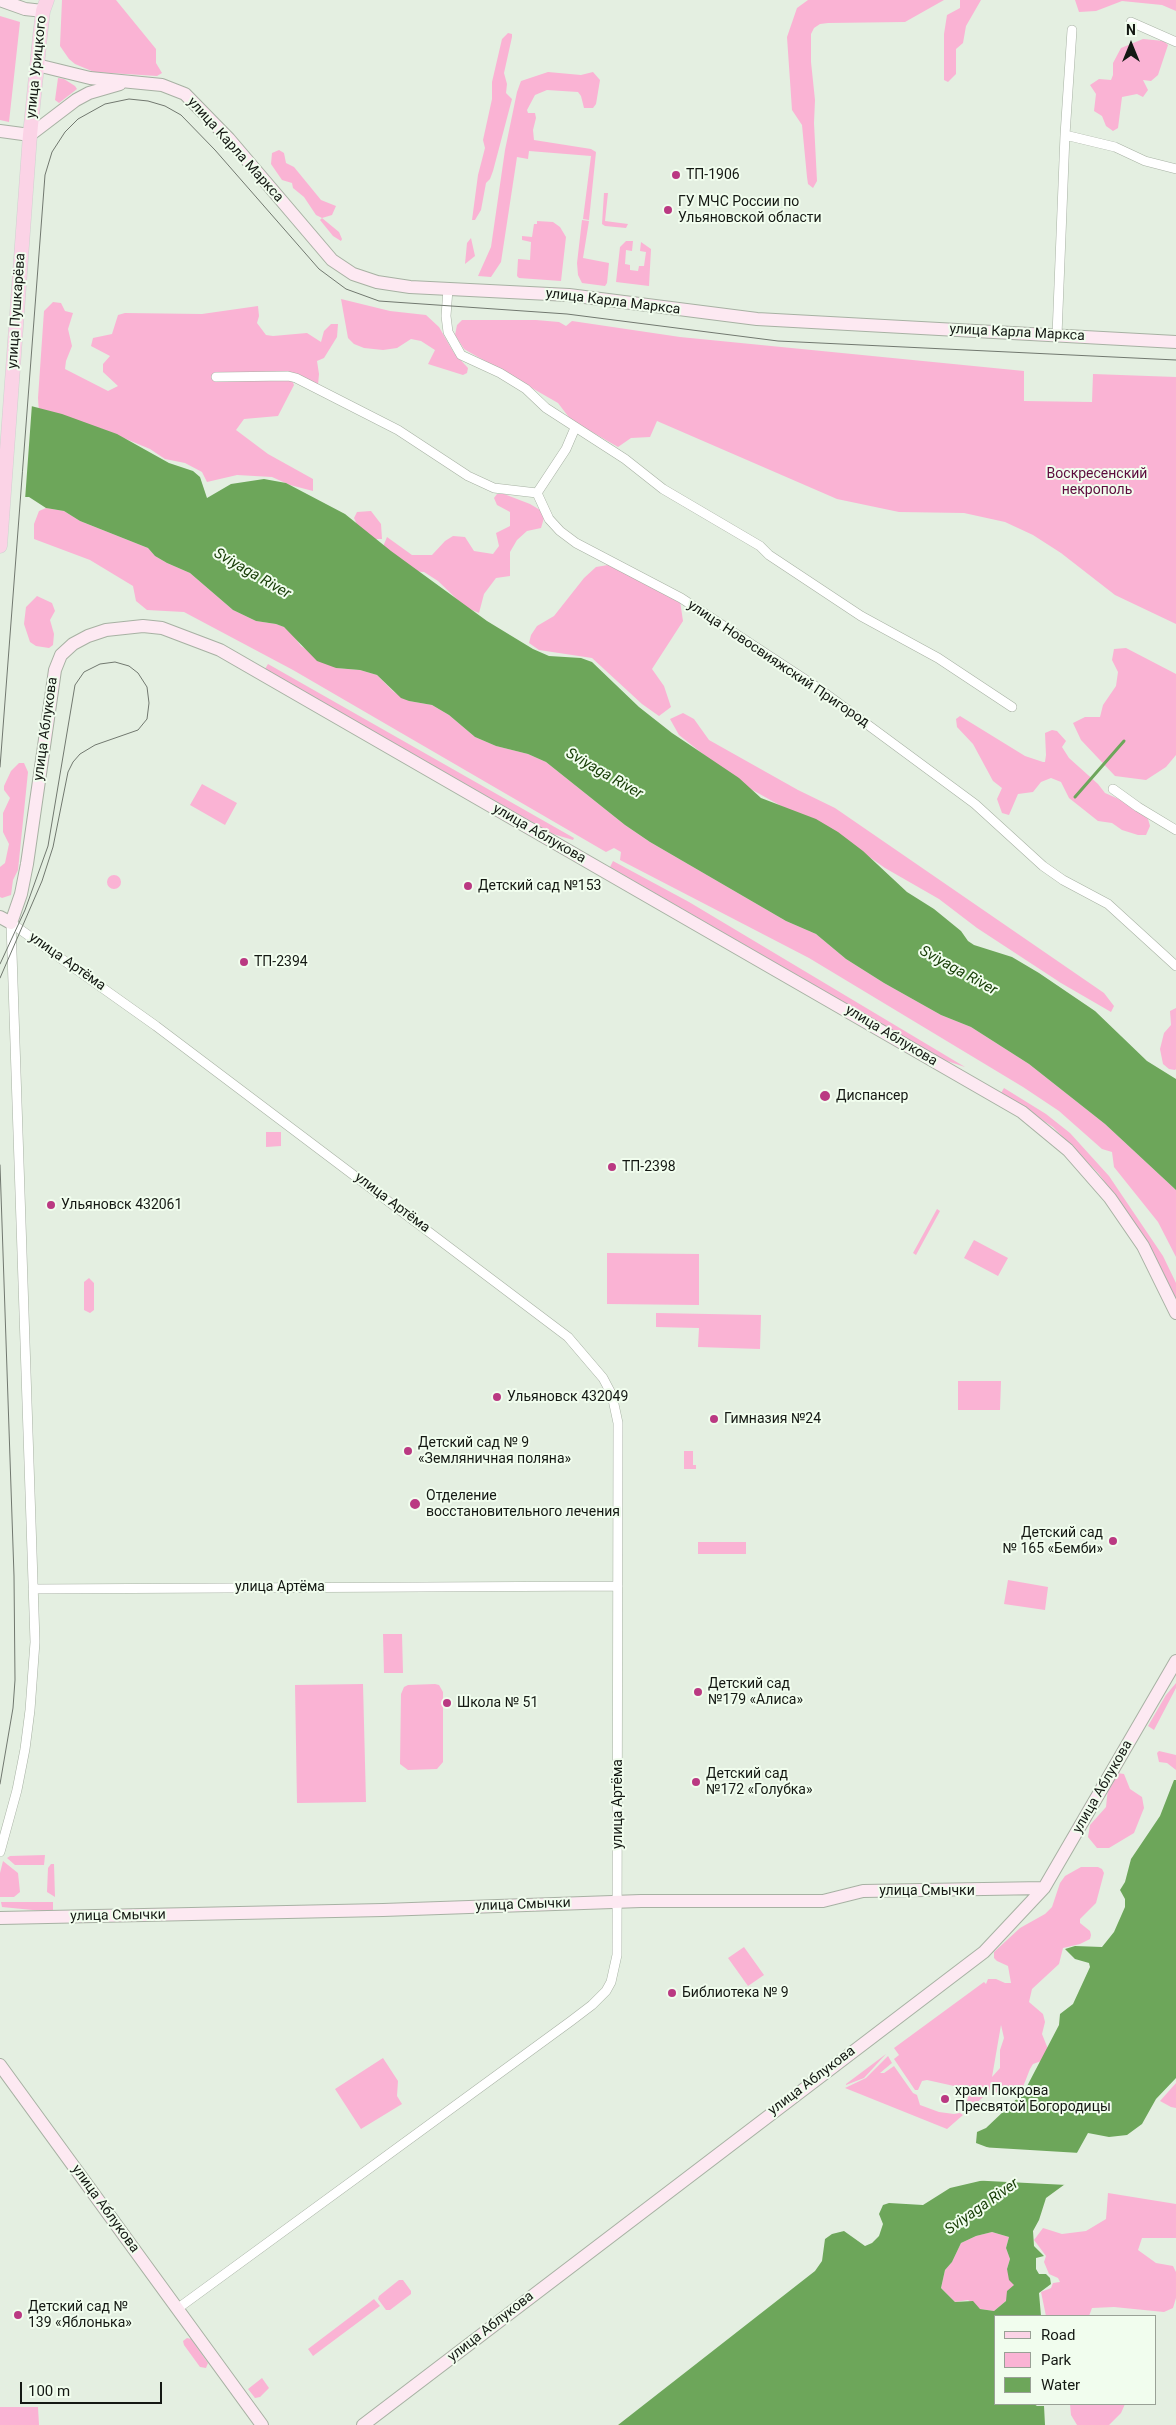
<!DOCTYPE html>
<html>
<head>
<meta charset="utf-8">
<style>
	body { margin:0 }
	#map { position:relative; width:1176px; height:2425px; overflow:hidden; background:#e4efe1; font-family:Roboto,sans-serif }
	canvas { display:block }
	.legend { position:absolute; left:994px; top:2315px; width:162px; height:90px; box-sizing:border-box; background:#f1fdee; border:1px solid #99a196; margin:0; padding:6px 9px; list-style:none; font-size:15px; color:#141813 }
	.legend li { display:flex; align-items:center; gap:10px; height:25px }
	.legend b { width:25px; border:1px solid #99a196 }
	.north { position:absolute; left:1106px; top:20px; width:50px; height:50px; -webkit-text-stroke:4px #f1fdee; paint-order:stroke; rotate:0deg; font-size:14px; font-weight:700; line-height:20px; text-align:center; color:#141813 }
	.north::after { content:''; display:block; margin:auto; width:18px; height:22px; background:#141813; clip-path:polygon(50% 0,100% 100%,50% 72%,0 100%) }
	.scale { position:absolute; left:20px; top:2382px; width:142px; height:22px; box-sizing:border-box; border:2px solid #141813; border-top:0; padding-left:6px; font-size:15px; line-height:18px; white-space:nowrap; color:#141813; -webkit-text-stroke:4px #f1fdee; paint-order:stroke }
</style>
</head>
<body>
<div id="map">
<canvas width="1176" height="2425"></canvas>
<ul class="legend">
<li><b style="height:6px;background:#fbd3e6"></b>Road</li>
<li><b style="height:14px;background:#fab3d4"></b>Park</li>
<li><b style="height:14px;background:#6da65a"></b>Water</li>
</ul>
<div class="north">N</div>
<div class="scale">100 m</div>
</div>
<script>
const ctx = document.querySelector('canvas').getContext('2d');
ctx.lineJoin = 'round';
function fill(path, color) { ctx.fillStyle = color; ctx.fill(path, 'evenodd'); }
const shape = rows => new Path2D(rows.map(r => 'M' + r).join(''));
function strokePath(path, color, width, dash) { ctx.strokeStyle = color; ctx.lineWidth = width; ctx.lineCap = dash ? 'butt' : 'round'; ctx.setLineDash(dash || []); ctx.stroke(path); }
function label(font, color, halo, rows, align = 'center') {
  ctx.font = font + ' Roboto,sans-serif'; ctx.lineWidth = 4; ctx.setLineDash([]); ctx.textBaseline = 'middle'; ctx.strokeStyle = halo; ctx.fillStyle = color; for (const [text, x, y, turn = 0] of rows) {
    ctx.save(); ctx.translate(x, y); ctx.rotate((+turn || 0) * Math.PI / 180); ctx.textAlign = isNaN(turn) ? turn : align; if (halo) ctx.strokeText(text, 0, 0); ctx.fillText(text, 0, 0); ctx.restore();
  }
}
fill(shape([
	[62,0,116,0,156,49,156,63,162,73,157,76,94,72,75,64,69,59,60,46],
	[808,0,944,0,905,22,828,23,820,24,814,28,811,34,811,62,815,100,814,123,817,181,813,188,808,184,807,177,802,125,792,110,787,37,797,8],
	[960,0,981,0,966,26,963,43,956,49,956,74,948,82,944,80,944,34,947,15,960,8],
	[1075,0,1176,0,1176,11,1162,5,1122,1,1096,11,1079,12],
	[0,16,20,22,9,122,0,120],
	[508,33,512,34,512,37,504,73,507,84,506,93,512,99,493,171,490,179,486,183,481,210,475,220,472,220,478,175,485,148,483,140,492,99,492,82,502,39],
	[1143,39,1164,41,1168,45,1158,75,1151,81,1143,80,1148,90,1143,97,1137,94,1122,97,1118,128,1113,131,1106,126,1102,116,1094,111,1096,94,1090,85,1099,79,1111,80,1113,75,1113,63,1121,48],
	[548,72,581,75,593,72,600,80,596,104,593,108,584,108,581,96,578,92,547,90,535,95,527,110,528,113,535,113,536,118,533,130,534,140,591,149,596,152,589,220,583,219,591,156,529,151,528,159,517,157,501,262,491,277,478,276,491,247,505,150,517,92,521,81],
	[58,78,64,79,75,86,77,89,59,103,55,100],
	[279,150,284,153,286,163,294,167,321,200,336,206,332,215,322,218,339,232,342,239,341,241,333,236,320,220,322,218,316,215,304,197,293,188,292,183,282,180,271,164,272,153],
	[604,193,608,193,605,221,628,224,626,228,605,226,602,224],
	[582,220,589,221,583,258,609,263,607,283,605,286,582,283,578,275,577,263],
	[537,221,553,222,560,227,566,237,561,281,519,278,517,276,518,259,530,260,531,242,522,240,522,236,532,237,534,224,537,224],
	[471,238,475,256,465,264,467,243],
	[626,241,633,241,632,251,626,250,625,264,630,265,630,270,638,271,639,266,644,266,646,252,640,251,641,242,651,249,649,286,616,282,620,247],
	[341,299,390,311,426,315,439,327,454,353,468,368,467,373,463,375,428,364,435,350,421,341,411,339,397,348,383,350,364,348,354,344,348,338],
	[53,302,61,303,65,311,73,313,68,329,72,346,66,361,65,369,108,391,118,386,103,372,103,364,110,356,91,346,93,338,112,334,118,315,125,313,202,314,258,306,259,316,257,323,266,335,273,336,307,333,321,342,324,331,331,324,338,324,337,337,324,358,317,361,319,374,318,385,292,380,294,385,278,416,244,419,236,430,268,454,313,479,313,491,290,485,272,477,237,475,207,482,202,472,185,463,165,459,150,449,102,429,39,413,38,398,44,311],
	[462,320,536,320,559,322,566,326,572,321,680,337,1024,371,1024,401,1092,402,1093,374,1176,377,1176,624,1115,595,1061,553,1033,535,1005,522,964,513,899,512,837,499,657,421,650,437,631,438,618,447,571,420,558,403,464,349,455,335,457,325],
	[497,494,504,494,530,504,540,510,544,518,541,528,527,531,517,540,510,552,510,576,496,578,484,594,479,613,465,607,438,581,424,572,397,570,380,554,387,537,412,555,432,555,445,541,453,536,465,537,474,551,493,554,499,546,496,533,510,526,510,512,497,505,494,498],
	[46,508,64,511,80,521,148,548,155,556,167,563,190,573,233,610,256,621,276,624,284,627,293,635,301,646,336,668,360,670,377,675,394,692,409,701,432,705,449,715,475,737,496,746,528,754,546,762,625,825,650,842,786,921,816,934,846,959,884,983,941,1015,971,1027,1029,1064,1105,1124,1176,1190,1176,1257,1158,1222,1114,1167,1112,1152,1102,1149,1059,1111,1023,1087,809,958,620,860,621,852,614,848,606,852,293,670,184,612,147,610,136,601,133,586,90,560,34,539,34,524,39,511],
	[371,511,381,524,382,539,368,539,360,531,354,518,357,512],
	[608,565,680,601,683,621,652,669,664,686,671,707,659,716,642,704,592,658,539,650,529,643,531,635,537,626,554,616,584,578,596,567],
	[37,596,52,603,55,611,50,620,54,634,53,645,49,648,36,646,30,642,24,624,26,607],
	[1126,648,1176,674,1176,755,1166,767,1146,780,1115,776,1081,740,1073,723,1085,717,1100,717,1103,705,1116,686,1118,672,1112,660,1114,649],
	[268,664,574,838,573,840,553,834,265,669],
	[683,713,694,719,709,740,798,790,835,808,1104,993,1114,1006,1111,1012,1061,983,977,928,939,899,885,868,821,823,783,807,738,782,679,735,670,719],
	[960,716,1025,756,1043,762,1045,762,1046,755,1045,733,1052,730,1057,731,1066,741,1062,747,1069,758,1098,784,1105,793,1130,804,1148,819,1150,826,1146,835,1138,835,1122,830,1112,823,1098,821,1069,798,1061,782,1051,778,1041,782,1033,792,1018,794,1009,815,1002,813,997,799,1002,788,993,781,973,744,957,727,956,719],
	[19,763,24,763,28,772,18,870,13,880,11,895,2,898,0,897,0,867,5,863,9,844,3,832,3,813,10,798,4,790,4,786,11,771],
	[202,784,237,803,225,825,190,805],
	[613,861,689,902,965,1067,944,1060,610,867],
	'107 882a7 7 0 1 1 14 0a7 7 0 1 1-14 0Z',
	[1176,1008,1176,1069,1175,1070,1169,1069,1163,1064,1160,1049,1164,1033,1171,1025,1170,1011],
	[1004,1088,1046,1114,1070,1133,1109,1176,1163,1256,1176,1283,1176,1301,1145,1239,1099,1174,1053,1127,1001,1093],
	[266,1132,281,1132,281,1146,266,1147],
	[937,1209,940,1211,916,1255,913,1253],
	[974,1240,1008,1258,998,1276,964,1258],
	[607,1253,699,1254,699,1305,607,1304],
	[89,1278,94,1283,94,1310,90,1313,84,1310,84,1282],
	[656,1313,761,1315,760,1349,698,1347,699,1328,656,1327],
	[958,1381,1001,1381,1000,1410,958,1410],
	[684,1451,693,1451,693,1465,696,1465,696,1469,684,1469],
	[698,1542,746,1542,746,1554,698,1554],
	[1008,1580,1048,1587,1045,1610,1004,1604],
	[383,1634,402,1634,403,1673,384,1673],
	[1176,1683,1176,1688,1154,1730,1148,1726,1166,1695],
	[363,1684,366,1802,297,1803,295,1685],
	[408,1685,435,1684,439,1685,443,1692,443,1762,437,1769,408,1770,400,1764,401,1694,404,1687],
	[1159,1751,1176,1755,1176,1770,1167,1763,1159,1762,1157,1753],
	[1117,1773,1124,1774,1130,1789,1142,1797,1144,1808,1134,1833,1109,1848,1097,1848,1088,1837,1090,1825,1106,1807,1108,1788],
	[45,1855,44,1865,15,1865,7,1858,10,1856],
	[3,1861,18,1873,20,1892,14,1897,0,1897,0,1873],
	[51,1864,54,1864,55,1897,47,1892,48,1868],
	[1081,1867,1098,1867,1102,1869,1104,1873,1096,1903,1080,1919,1080,1923,1090,1931,1091,1935,1090,1939,1080,1944,1063,1948,1059,1964,1032,1989,1029,2002,1043,2014,1045,2022,1042,2034,1048,2049,1044,2060,1033,2064,1030,2069,1021,2092,1017,2096,1002,2096,994,2091,991,2082,989,2092,965,2113,963,2110,968,2098,963,2088,927,2080,922,2081,918,2090,915,2090,894,2059,899,2055,894,2048,984,1982,986,1984,988,1979,996,1979,1005,1983,1011,1983,1008,1966,997,1961,994,1958,994,1952,1020,1928,1045,1914,1052,1907,1060,1883,1065,1876],
	[1001,2025,1004,2038,1000,2050,1000,2068,992,2077],
	[1,1902,53,1902,53,1912,2,1907],
	[744,1947,764,1975,748,1986,728,1958],
	[886,2054,864,2078,846,2085,846,2084],
	[888,2056,892,2063,880,2073,884,2073,894,2066,913,2093,917,2095,920,2105,939,2112,954,2114,960,2113,963,2115,947,2129,845,2088,866,2078],
	[383,2058,398,2081,397,2096,402,2104,361,2129,335,2089],
	[1176,2083,1176,2108,1171,2107,1160,2101],
	[1108,2193,1176,2204,1176,2238,1142,2238,1138,2250,1156,2263,1173,2266,1176,2272,1176,2298,1173,2308,1164,2312,1114,2307,1092,2308,1089,2316,1046,2316,1041,2292,1051,2288,1053,2283,1060,2282,1058,2278,1049,2274,1044,2262,1046,2256,1034,2240,1043,2228,1062,2234,1086,2231,1106,2219],
	[992,2232,1009,2237,1006,2248,1010,2259,1007,2269,1014,2285,1006,2301,994,2311,980,2309,968,2300,955,2302,941,2288,945,2270,952,2262,961,2243,976,2236],
	[399,2280,403,2280,411,2291,411,2294,390,2310,386,2310,378,2299,379,2296],
	[374,2299,380,2306,313,2356,308,2349],
	[187,2338,191,2339,208,2363,206,2368,200,2367,184,2345,183,2341],
	[262,2378,269,2388,260,2397,255,2398,248,2389],
	[1070,2404,1125,2404,1121,2413,1109,2425,1077,2425,1071,2415],
	[0,2407,38,2407,39,2425,0,2425]
]), '#fab3d4');
fill(shape([
	[0,398,62,414,117,434,169,463,193,471,200,477,207,498,231,484,264,479,286,483,345,514,391,551,487,621,533,649,549,656,581,658,592,662,639,707,672,733,739,778,761,798,816,819,838,832,863,851,907,892,934,909,961,931,968,941,974,945,1012,957,1039,973,1095,1011,1147,1061,1176,1079,1176,1190,1105,1124,1029,1064,971,1027,941,1015,884,983,846,959,816,934,786,921,650,842,625,825,546,762,528,754,496,746,475,737,449,715,432,705,409,701,401,698,377,675,360,670,336,668,317,661,284,627,276,624,256,621,233,610,190,573,167,563,155,556,148,548,80,521,64,511,46,508,29,497,0,497],
	[1174,1780,1176,1780,1176,2078,1156,2099,1142,2124,1127,2135,1109,2137,1088,2133,1073,2160,1072,2179,1046,2198,1039,2220,1033,2231,1034,2246,1044,2256,1036,2258,1036,2269,1039,2274,1046,2274,1050,2278,1051,2284,1039,2293,1041,2316,995,2316,995,2404,1034,2404,1037,2406,1044,2406,1045,2425,618,2425,815,2271,822,2261,825,2239,832,2234,844,2231,865,2246,872,2243,879,2236,883,2224,879,2214,883,2205,889,2203,923,2205,950,2188,1014,2173,1013,2157,976,2143,977,2132,986,2128,1024,2092,1059,2025,1060,2014,1073,2004,1090,1967,1089,1963,1075,1959,1065,1949,1075,1946,1102,1947,1114,1932,1125,1907,1125,1899,1120,1890,1125,1882,1131,1859,1160,1816],
	[992,2232,1009,2237,1006,2248,1010,2259,1007,2269,1009,2280,1014,2285,1007,2291,1006,2301,994,2311,980,2309,973,2301,955,2302,941,2288,945,2270,952,2262,961,2243,976,2236]
]), '#6da65a');
fill(shape([
	[0,395,32,404,25,500,0,499],
	[980,2147,1080,2153,1076,2160,1076,2177,1067,2185,968,2180,987,2177,997,2171,1011,2170,1011,2160,1005,2160,993,2151]
]), '#e4efe1');
strokePath(shape([
	[1075,797,1124,741]
]), '#6da65a', 3);
const street = shape([
	[1131,22,1176,42],
	[1072,30,1065,135,1115,147,1145,161,1176,169],
	[448,289,446,316,448,332,461,355,500,373,526,389,546,408,625,459,663,489,760,546,769,555,861,616,938,658,1012,707],
	[1057,335,1065,135],
	[216,377,288,376,296,378,398,430,468,476,494,488,537,493,549,519,560,531,576,543,681,598,818,688,975,804,1043,866,1063,880,1108,904,1176,966],
	[537,493,566,449,575,428],
	[1113,789,1138,807,1176,830],
	[11,923,156,1026,568,1337,603,1378,612,1395,618,1423,617,1955,611,1982,606,1991,592,2005,571,2021,177,2309],
	[33,1589,618,1586],
	[0,1852,17,1790,25,1749,30,1710,35,1642,11,923]
]);
const secondary = shape([
	[0,0,25,9,43,11],
	[37,65,90,78,162,85,185,94,229,139,332,260,353,274,377,282,410,287,569,295,757,319,1176,342],
	[0,131,30,135,76,100,89,93,120,84],
	[0,917,11,923,21,894,27,864,55,670,61,655,73,644,88,636,106,630,143,626,162,628,220,650,1022,1112,1068,1150,1110,1198,1143,1246,1176,1313],
	[0,1918,383,1910,641,1901,823,1901,863,1891,1044,1888],
	[0,2065,262,2425],
	[363,2425,984,1952,1044,1888,1176,1661]
]);
const primary = shape([
	[0,546,30,135,40,36,43,11,47,0]
]);
strokePath(street, '#a7b1a3', 10);
strokePath(secondary, '#a7b1a3', 14);
strokePath(primary, '#d0d1d0', 15);
strokePath(street, '#fff', 9);
strokePath(secondary, '#fde9f2', 12);
strokePath(primary, '#fbd3e6', 14);
strokePath(shape([
	[0,767,45,175,52,152,65,132,78,119,105,104,129,99,148,101,165,106,181,115,215,150,319,269,346,289,379,301,567,314,778,341,1176,360],
	[0,964,25,910,48,846,75,685,84,672,100,664,115,662,129,666,138,673,147,687,149,703,147,719,138,730,95,745,80,754,73,762,68,772,53,847,42,881,0,978],
	[0,1165,14,1576,15,1680,13,1708,0,1784]
]), '#71786f', 1);
for (const [x, y, r, color] of [
	[676,175,5,"#ba3982"],
	[668,210,5,"#ba3982"],
	[468,886,5,"#ba3982"],
	[244,962,5,"#ba3982"],
	[825,1096,6,"#ba3982"],
	[612,1167,5,"#ba3982"],
	[51,1205,5,"#ba3982"],
	[497,1397,5,"#ba3982"],
	[714,1419,5,"#ba3982"],
	[408,1451,5,"#ba3982"],
	[415,1504,6,"#ba3982"],
	[1113,1541,5,"#ba3982"],
	[698,1692,5,"#ba3982"],
	[447,1703,5,"#ba3982"],
	[696,1782,5,"#ba3982"],
	[672,1993,5,"#ba3982"],
	[945,2099,5,"#ba3982"],
	[18,2315,5,"#ba3982"]
]) { const dot = new Path2D(); dot.arc(x, y, r, 0, 2 * Math.PI); ctx.fillStyle = color; ctx.fill(dot); strokePath(dot, '#f1fdee', 2); }
label('14px', '#141813', '#f1fdee', [
	["улица Урицкого",37,67,-84],
	["улица Карла Маркса",235,150,48],
	["улица Карла Маркса",613,302,7],
	["улица Пушкарёва",17,311,-86],
	["улица Карла Маркса",1017,333,3],
	["улица Новосвияжский Пригород",778,664,34],
	["улица Аблукова",46,729,-82],
	["улица Аблукова",539,834,30],
	["улица Артёма",67,962,35],
	["улица Аблукова",891,1036,31],
	["улица Артёма",392,1203,37],
	["улица Артёма",280,1587],
	["улица Аблукова",1103,1787,-60],
	["улица Артёма",618,1804,-90],
	["улица Смычки",927,1891],
	["улица Смычки",523,1905,-2],
	["улица Смычки",118,1916,-1],
	["улица Аблукова",812,2081,-37],
	["улица Аблукова",105,2209,54],
	["улица Аблукова",491,2327,-38]
]);
label('14px', '#141813', '#f1fdee', [
	["ТП-1906",686,175],
	["ГУ МЧС России по",678,202],
	["Ульяновской области",678,218],
	["Детский сад №153",478,886],
	["ТП-2394",254,962],
	["Диспансер",836,1096],
	["ТП-2398",622,1167],
	["Ульяновск 432061",61,1205],
	["Ульяновск 432049",507,1397],
	["Гимназия №24",724,1419],
	["Детский сад № 9",418,1443],
	["«Земляничная поляна»",418,1459],
	["Отделение",426,1496],
	["восстановительного лечения",426,1512],
	["Детский сад",1103,1533,"right"],
	["№ 165 «Бемби»",1103,1549,"right"],
	["Детский сад",708,1684],
	["№179 «Алиса»",708,1700],
	["Школа № 51",457,1703],
	["Детский сад",706,1774],
	["№172 «Голубка»",706,1790],
	["Библиотека № 9",682,1993],
	["храм Покрова",955,2091],
	["Пресвятой Богородицы",955,2107],
	["Детский сад №",28,2307],
	["139 «Яблонька»",28,2323]
], 'left');
label('14px', '#5d0b3d', '#f1fdee', [
	["Воскресенский",1097,474],
	["некрополь",1097,490]
]);
label('italic 15px', '#173d06', '#f1fdee', [
	["Sviyaga River",252,574,30],
	["Sviyaga River",604,774,30],
	["Sviyaga River",958,971,29],
	["Sviyaga River",982,2207,-35]
]);
</script>
</body>
</html>
